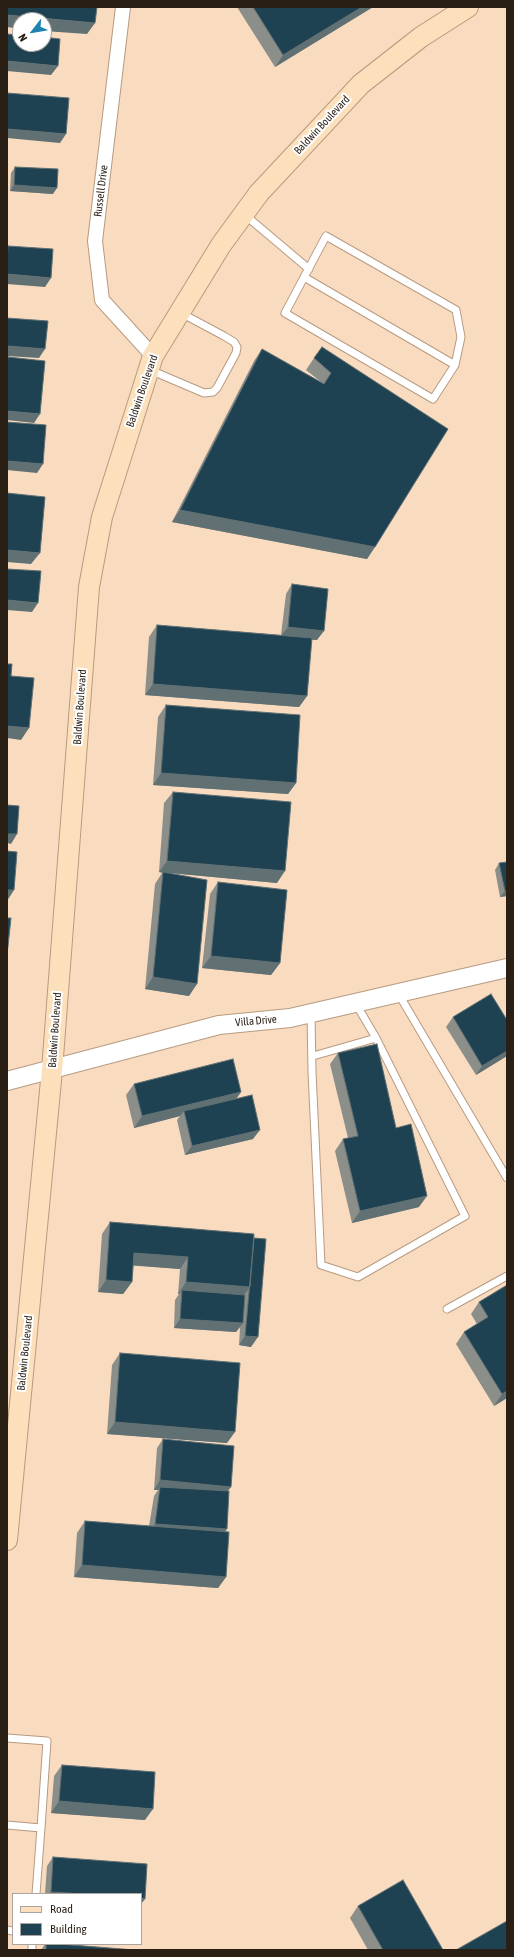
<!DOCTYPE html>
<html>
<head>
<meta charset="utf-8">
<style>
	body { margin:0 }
	#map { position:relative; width:514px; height:1957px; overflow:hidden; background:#f9dbc0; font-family:"Asap Condensed",sans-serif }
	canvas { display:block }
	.frame { position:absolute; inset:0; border:8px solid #2a1f15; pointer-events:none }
	.legend { position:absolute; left:12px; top:1893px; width:130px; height:52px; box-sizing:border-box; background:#fff; border:1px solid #aaa5a1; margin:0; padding:5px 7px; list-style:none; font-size:12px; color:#2a1f15 }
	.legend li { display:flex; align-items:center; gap:8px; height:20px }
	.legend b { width:20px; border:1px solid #aaa5a1 }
	.north { position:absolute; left:12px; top:12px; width:40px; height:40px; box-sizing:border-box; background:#fff; border:1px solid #aaa5a1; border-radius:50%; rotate:239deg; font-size:11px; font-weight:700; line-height:16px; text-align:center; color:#2a1f15 }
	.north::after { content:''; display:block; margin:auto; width:14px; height:18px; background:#1c84ad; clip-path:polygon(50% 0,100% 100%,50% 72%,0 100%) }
</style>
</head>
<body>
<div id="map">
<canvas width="514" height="1957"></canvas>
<div class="frame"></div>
<ul class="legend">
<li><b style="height:5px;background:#fce0bb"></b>Road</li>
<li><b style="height:11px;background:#1f4252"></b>Building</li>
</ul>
<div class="north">N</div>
</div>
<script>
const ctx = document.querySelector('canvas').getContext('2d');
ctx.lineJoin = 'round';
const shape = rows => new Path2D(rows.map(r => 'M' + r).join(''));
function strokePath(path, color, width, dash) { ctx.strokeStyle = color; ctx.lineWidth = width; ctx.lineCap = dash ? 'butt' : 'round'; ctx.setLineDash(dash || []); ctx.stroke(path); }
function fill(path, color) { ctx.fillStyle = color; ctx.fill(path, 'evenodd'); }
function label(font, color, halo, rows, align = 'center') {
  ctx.font = font + ' "Asap Condensed",sans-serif'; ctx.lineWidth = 4; ctx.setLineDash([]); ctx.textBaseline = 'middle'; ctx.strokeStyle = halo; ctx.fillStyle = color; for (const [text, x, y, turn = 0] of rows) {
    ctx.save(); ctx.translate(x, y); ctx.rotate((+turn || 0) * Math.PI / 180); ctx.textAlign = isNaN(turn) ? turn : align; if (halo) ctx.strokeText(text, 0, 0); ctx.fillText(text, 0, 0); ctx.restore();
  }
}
const service = shape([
	[245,215,309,269],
	[326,236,456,310,461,337,455,365,433,399,285,313,326,236],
	[304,277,455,365],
	[150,370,204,393,213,392,217,388,236,353,237,347,234,342,224,336,181,313],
	[398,993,507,1178],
	[311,1013,312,1072,321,1265,358,1277,465,1216,376,1038,356,1004],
	[313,1056,376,1038],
	[447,1309,507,1276],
	[7,1738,47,1741,41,1828],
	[7,1825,41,1828,36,1894],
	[7,1930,13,1931],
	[32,1950,32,1944]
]);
const minor = shape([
	[123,7,95,241,102,300,153,356]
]);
const tertiary = shape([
	[7,1081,219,1025,290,1018,507,968]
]);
const secondary = shape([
	[7,1540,52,1070,89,587,102,517,153,356,221,245,259,193,361,84,421,37,468,7]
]);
strokePath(service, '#b79b81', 9);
strokePath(minor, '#b79b81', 16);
strokePath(tertiary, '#b79b81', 20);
strokePath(secondary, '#b79b81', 22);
strokePath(service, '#fff', 7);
strokePath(minor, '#fff', 14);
strokePath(tertiary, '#fff', 18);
strokePath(secondary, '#fce0bb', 20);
fill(shape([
	[237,7,373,7,275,67],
	[15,167,53,194,10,191,11,173],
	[262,349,321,382,306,370,314,358,448,429,367,559,172,522,254,361],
	[292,584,317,640,311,640,307,696,299,707,145,695,149,637,157,625,281,635,286,594],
	[166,705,296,783,288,794,153,785,158,717],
	[173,792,277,883,171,873,189,996,145,989,155,884,162,873,159,872,164,803],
	[499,863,507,896,500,897,495,870],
	[218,882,280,963,271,975,202,968,210,894],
	[453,1017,507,1056,476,1075,446,1027],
	[338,1053,396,1128,419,1207,352,1223,335,1151,343,1139,348,1138,330,1064],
	[134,1084,241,1092,236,1099,253,1139,185,1155,177,1120,180,1116,134,1128,126,1095],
	[110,1222,254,1234,251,1347,239,1345,240,1327,236,1332,174,1328,175,1300,179,1294,178,1294,180,1269,133,1265,132,1282,123,1294,98,1292,102,1234],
	[507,1285,507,1398,494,1406,456,1344,464,1332,477,1324,471,1314,479,1302],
	[120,1353,227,1443,107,1434,112,1365],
	[163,1439,228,1491,225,1532,226,1577,218,1588,74,1577,77,1533,85,1521,149,1526,154,1496,158,1490,154,1490,157,1448],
	[62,1765,145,1820,51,1813,54,1776],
	[53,1857,141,1894,45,1894,47,1866],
	[358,1906,443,1950,368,1950,350,1918],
	[45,1944,59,1944,135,1950,41,1950]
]), '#8c8e89');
fill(shape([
	[362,7,373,7,275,67,283,55],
	[7,15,95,23,87,34,44,31,44,20,20,20,20,29,7,27],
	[7,61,58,66,51,75,7,71],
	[7,129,66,134,60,143,7,138],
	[14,185,57,188,53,194,10,191],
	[7,274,51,278,45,287,7,284],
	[7,346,45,349,39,358,7,356],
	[7,411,40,414,34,423,7,420],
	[7,461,43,464,37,473,7,470],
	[180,510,375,547,367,559,172,522],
	[7,550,40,553,31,564,7,562],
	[7,600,38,603,32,612,7,610],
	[288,627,324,631,317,640,281,636],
	[153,684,307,696,299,707,145,695],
	[7,726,29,728,21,740,7,738],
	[161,773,296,783,288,794,153,785],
	[7,834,17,834,11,844,7,843],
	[167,861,285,871,277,883,159,872],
	[7,890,14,890,7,901],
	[505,891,507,891,507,896,500,897],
	[211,956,280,963,271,975,202,968],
	[153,977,197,984,189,996,145,989],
	[507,1051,507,1056,476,1075,482,1066],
	[241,1092,233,1103,184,1111,180,1116,134,1128,142,1116],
	[260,1130,253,1139,185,1155,192,1146],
	[427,1196,419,1207,352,1223,360,1211],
	[134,1253,188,1257,180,1269,126,1265],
	[106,1280,132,1282,123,1294,98,1292],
	[186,1282,250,1287,241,1299,182,1290,179,1294,178,1294],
	[180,1319,243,1323,236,1332,174,1328],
	[245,1336,258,1337,251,1347,239,1345],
	[507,1391,507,1398,494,1406,502,1394],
	[115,1422,235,1432,227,1443,107,1434],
	[160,1480,231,1487,224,1496,160,1487,158,1490,154,1490],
	[155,1524,227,1529,220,1538,148,1533],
	[82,1565,226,1577,218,1588,74,1577],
	[59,1801,153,1809,145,1820,51,1813],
	[51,1892,84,1894,49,1894],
	[141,1898,145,1899,141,1904]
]), '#607073');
const building = shape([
	[7,7,97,7,95,23,7,15,7,7],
	[253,7,362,7,283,55,253,7],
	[7,34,20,35,20,44,44,44,44,37,60,39,58,66,7,61,7,34],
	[7,93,69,98,66,134,7,129,7,93],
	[15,167,58,169,57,188,14,185,15,167],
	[8,246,53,249,51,278,7,274,7,259,8,246],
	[7,318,48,321,45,349,7,346,7,318],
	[322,347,448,429,375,547,180,510,262,349,324,384,331,373,314,358,322,347],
	[8,357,45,361,40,414,7,411,7,367,8,357],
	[7,422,46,425,43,464,7,461,7,422],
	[7,493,45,497,40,553,7,550,7,493],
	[7,569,41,571,38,603,7,600,7,569],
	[292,584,328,589,324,631,288,627,292,584],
	[157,625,312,638,307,696,153,684,157,625],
	[7,664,12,664,11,676,34,678,29,728,7,726,7,664],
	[166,705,300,715,296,783,161,773,166,705],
	[173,792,291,802,285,871,167,861,173,792],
	[7,805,19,806,17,834,7,834,7,805],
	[7,851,17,852,14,890,7,890,7,851],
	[507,862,507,891,505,891,499,863,507,862],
	[163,872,207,880,197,984,153,977,163,872],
	[218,882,287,890,280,963,211,956,218,882],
	[7,918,11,918,7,955,7,918],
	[491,994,507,1020,507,1051,482,1066,453,1017,491,994],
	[377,1044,396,1128,411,1124,427,1196,360,1211,343,1139,358,1136,338,1053,377,1044],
	[233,1059,241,1092,142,1116,134,1084,233,1059],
	[252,1095,260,1130,192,1146,184,1111,252,1095],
	[110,1222,254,1234,250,1287,186,1282,188,1257,134,1253,132,1282,106,1280,110,1222],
	[254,1238,266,1239,258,1337,245,1336,254,1238],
	[507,1285,507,1391,502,1394,464,1332,488,1317,479,1302,507,1285],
	[182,1290,245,1295,243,1323,180,1319,182,1290],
	[120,1353,240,1363,235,1432,115,1422,120,1353],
	[163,1439,234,1446,231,1487,160,1480,163,1439],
	[160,1487,229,1491,227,1529,155,1524,160,1487],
	[85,1521,229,1532,226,1577,82,1565,85,1521],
	[62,1765,155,1772,153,1809,59,1801,62,1765],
	[53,1857,147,1864,145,1899,141,1898,141,1894,84,1894,51,1892,53,1857],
	[403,1880,443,1950,383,1950,358,1906,403,1880],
	[507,1921,507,1950,456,1950,507,1921],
	[46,1944,59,1944,135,1950,46,1950,46,1944]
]);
fill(building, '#1f4252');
strokePath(building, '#607073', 1);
label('11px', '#2a1f15', '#fff', [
	["Baldwin Boulevard",322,125,-47],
	["Russell Drive",101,191,-83],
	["Baldwin Boulevard",142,391,-71],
	["Baldwin Boulevard",80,707,-86],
	["Villa Drive",256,1021,-5],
	["Baldwin Boulevard",55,1030,-86],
	["Baldwin Boulevard",25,1353,-84]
]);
</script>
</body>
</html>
